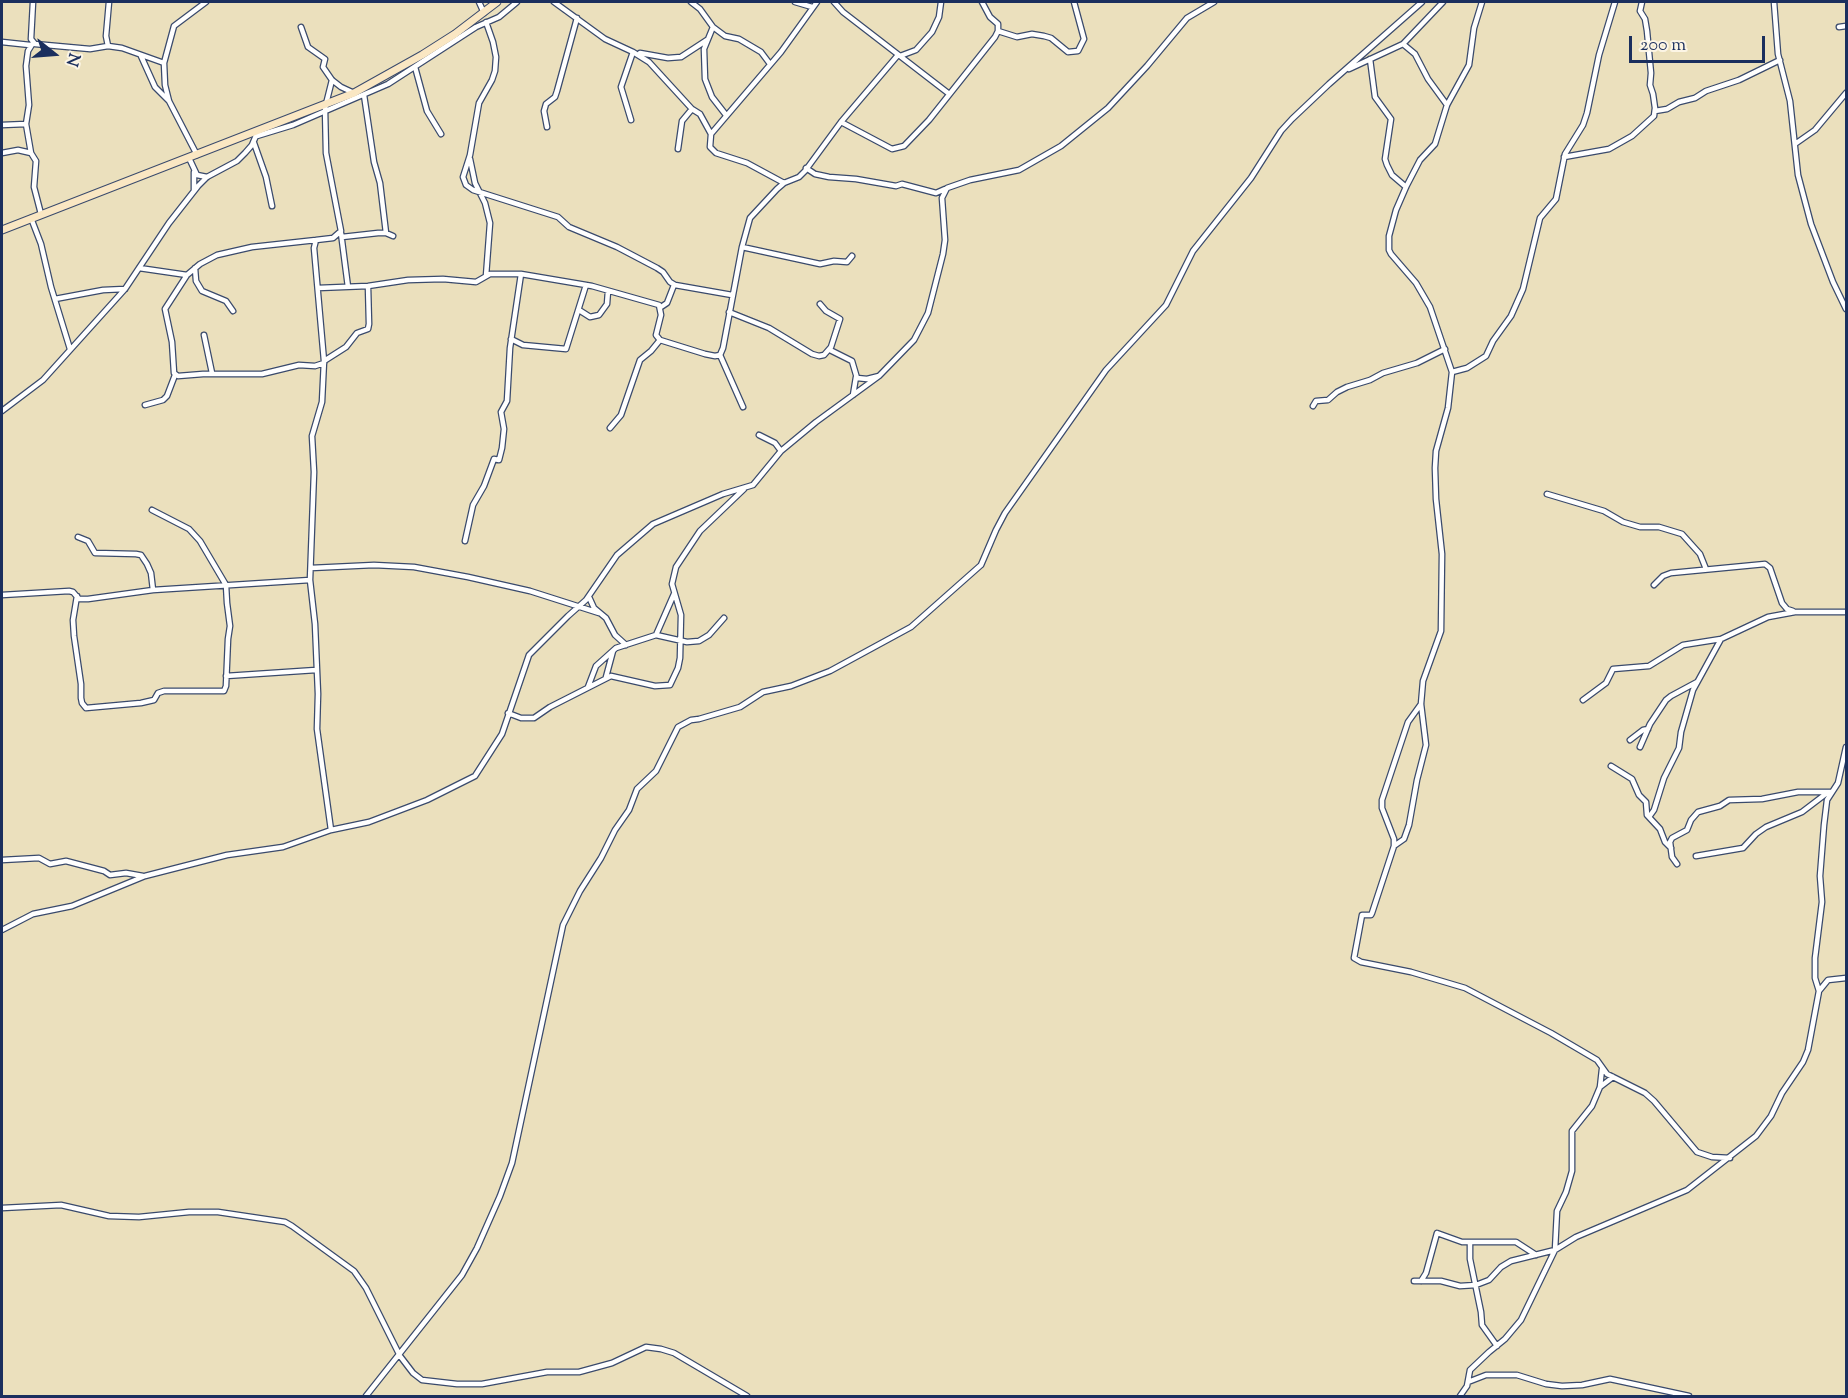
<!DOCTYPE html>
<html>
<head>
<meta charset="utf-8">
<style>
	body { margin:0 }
	#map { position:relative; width:1848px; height:1398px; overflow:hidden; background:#ebe0bd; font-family:"Sorts Mill Goudy",serif }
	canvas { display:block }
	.frame { position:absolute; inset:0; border:3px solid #1b2f5e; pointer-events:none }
	.north { position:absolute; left:24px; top:24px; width:60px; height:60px; -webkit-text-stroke:4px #fcf5e5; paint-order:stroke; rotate:107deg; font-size:16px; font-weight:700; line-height:24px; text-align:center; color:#1b2f5e }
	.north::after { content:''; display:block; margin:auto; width:21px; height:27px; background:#1b2f5e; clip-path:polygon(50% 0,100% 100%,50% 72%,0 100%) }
	.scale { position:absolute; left:1629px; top:36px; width:136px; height:27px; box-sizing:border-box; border:3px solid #1b2f5e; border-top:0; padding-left:8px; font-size:18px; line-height:21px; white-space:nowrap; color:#1b2f5e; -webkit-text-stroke:4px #fcf5e5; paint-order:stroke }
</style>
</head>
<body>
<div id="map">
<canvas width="1848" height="1398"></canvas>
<div class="frame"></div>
<div class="north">N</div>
<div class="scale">200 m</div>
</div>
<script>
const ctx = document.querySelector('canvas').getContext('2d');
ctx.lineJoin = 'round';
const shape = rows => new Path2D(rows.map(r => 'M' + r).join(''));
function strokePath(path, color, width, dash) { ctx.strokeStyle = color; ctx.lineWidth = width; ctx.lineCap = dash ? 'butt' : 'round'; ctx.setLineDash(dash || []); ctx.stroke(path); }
const minor = shape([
	[33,2,31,39,35,44,90,49,108,46],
	[109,2,106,36,108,46,122,48,164,63],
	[479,2,484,13],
	[554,2,605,39,633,52,649,62,692,109,700,114,711,134],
	[691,2,700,9,713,27,725,36,739,39,761,52,770,64],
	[795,2,812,7],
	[834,2,843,12,948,93],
	[1482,2,1474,28,1469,65,1447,105,1435,144,1420,160,1406,187,1396,210,1389,236,1389,250,1391,254,1416,283,1430,307,1452,372,1448,408,1436,451,1435,468,1436,499,1442,554,1441,631,1423,681,1421,704,1426,745,1417,780,1409,825,1404,839,1394,846,1372,913,1371,915,1362,915,1354,958,1361,962,1411,972,1465,988,1551,1033,1597,1060,1607,1074,1645,1093,1654,1101,1697,1152,1712,1157,1730,1158],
	[1774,2,1778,54,1790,101,1798,175,1811,224,1833,282,1846,309],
	[486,22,493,42,496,57,495,71,492,80,479,103,470,155,463,177,466,185,473,190,558,217,569,227,617,247,657,268,663,272,670,282,675,285,732,295],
	[301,27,308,47,325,59,323,67,332,80,341,87,354,93],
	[713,27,704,49,705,79,712,97,726,115],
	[1839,27,1846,26],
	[998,31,1017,37,1032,34,1044,36,1051,38,1068,52,1078,51,1084,39,1074,2],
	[2,42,30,45],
	[33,43,28,51,26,66,29,105,26,124,31,153,36,161,34,187,41,214],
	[1403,44,1415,54,1428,79,1447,105],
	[640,53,668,58,681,57,707,40],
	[141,56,155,87,169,101],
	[900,56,916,50,932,32,939,17,941,2],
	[1370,59,1375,97,1391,119,1385,159,1387,165,1392,175,1406,187],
	[415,67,427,111,441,134],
	[1349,69,1403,44,1443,2],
	[364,95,374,162,380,183,386,233],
	[1655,111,1667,109,1679,102,1695,98,1706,91,1739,80,1780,60],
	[631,120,621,87,633,52],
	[841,122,892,149,904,146,929,120,995,37,998,31,998,24,990,17,982,2],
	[2,125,26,124],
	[547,127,544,111,546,104,555,97,557,91,577,18],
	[257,136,293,125,388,84,476,27,499,17,517,2],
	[254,143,266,177,272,206],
	[1795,144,1815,130,1846,93],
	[678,149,682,121,692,109],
	[2,153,18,150,31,153],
	[197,155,169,101,165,85,164,63,174,26,206,2],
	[1564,157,1609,149,1632,136,1654,116,1655,108,1653,94,1650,85,1651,73,1647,31,1645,19,1640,11,1642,2],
	[189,158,197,175,207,177],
	[470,159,475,183,485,203,490,223,486,276],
	[806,168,815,174,829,177,856,179,896,186,902,184,936,193,945,189],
	[784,183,747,163,716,153,710,147,711,134,781,52,817,2],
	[194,190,194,172],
	[31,218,41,244,51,287,70,349],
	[341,233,348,287],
	[342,237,378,233,386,233,393,236],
	[316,240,252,247,217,255,200,264,187,275,165,309,172,342,174,373,178,376,203,374,262,374,299,365,315,366,324,363],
	[742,247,820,264,834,261,847,262,852,256],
	[139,268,187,275],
	[195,268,196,281,202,291,226,301,233,311],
	[318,288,368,286,408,280,443,279,476,282,490,274,521,274,592,286,659,305,661,315,656,335,660,340],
	[55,299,103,290,125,289],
	[661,307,667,303,674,285],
	[579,310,590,317,599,315,607,304,608,291],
	[729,312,769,328,812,354,819,356,824,355,831,347,840,319,826,311,820,304],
	[204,335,212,373],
	[511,339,523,345,566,349,586,285],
	[830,350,852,361,857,378,867,379,879,376,914,340,928,313,943,254,945,240,942,198,947,188,970,180,1019,170,1061,146,1108,108,1147,66,1187,18,1214,2],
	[720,355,743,407],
	[324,361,346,347,357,333,368,329,369,324,368,286],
	[1452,372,1467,368,1486,356,1493,341,1511,316,1523,289,1540,218,1556,199,1565,154,1583,125,1587,113,1599,55,1615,2],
	[853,395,856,377],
	[145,405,163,400,167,396,175,375],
	[1313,406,1316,401,1328,400,1337,392,1347,387,1370,380,1383,373,1417,363,1445,349],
	[2,411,43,380,125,289,169,223,198,186,207,177,237,161,245,153,252,145,258,131],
	[610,428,621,415,640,360,651,351,660,340,705,354,715,356,720,355,723,348,742,247,750,218,777,189,784,183,799,177,805,171,841,122,898,55],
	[781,451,816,422,879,376],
	[1547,494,1604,511,1623,522,1640,527,1659,527,1682,534,1700,554,1706,569],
	[78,537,88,541,95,553,136,554,141,555,147,564,151,573,153,590],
	[465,541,473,505,484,486,494,459,499,460,502,448,504,429,501,412,507,401,510,348,521,274],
	[311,568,374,565,414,567,468,577,530,591,599,613],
	[1654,585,1663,576,1671,573,1765,564,1770,568,1782,603,1787,609,1793,611],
	[2,595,69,591,73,592,79,599,88,599,153,590,310,580],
	[77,596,73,620,74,636,81,684,81,698,82,703,86,708,141,703,154,700,158,693,164,691,224,691,226,686,228,639,230,626,227,603,226,585,200,541,189,529,152,510],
	[589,597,594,608,606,618,615,635,626,645],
	[656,635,674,594],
	[226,676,316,670],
	[606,677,613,651],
	[588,687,596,666,616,648,656,635,687,642,699,641,709,635,724,618],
	[1583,700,1606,683,1613,669,1649,666,1683,645,1721,639],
	[508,713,521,718,534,718,550,707,611,676,655,686,670,685,678,668,680,658,681,615,672,584,676,567,700,531,744,489],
	[1630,740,1643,730,1648,729],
	[1640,747,1650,724,1666,700,1671,696,1697,682],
	[1611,766,1632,779,1639,795,1646,802,1647,815,1660,829,1665,842,1671,848],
	[1649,817,1654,810,1664,778,1679,748,1681,732,1693,690,1721,639,1768,617,1795,612,1846,612],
	[331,830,317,729,318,694,315,624,310,580,314,472,312,436,322,402,324,361,314,248,316,240,333,238,341,231,326,153,325,108,332,80],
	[1394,846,1394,839,1382,808,1382,800,1408,722,1421,704],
	[1696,856,1743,848,1756,834,1766,827,1802,812,1827,793],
	[2,860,39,858,50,864,66,861,104,871,110,875,126,873,143,876],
	[1677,864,1672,857,1670,842,1672,838,1687,830,1691,820,1698,812,1720,806,1729,800,1762,799,1798,792,1832,792],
	[2,930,33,914,72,906,145,876,227,855,283,847,331,830,369,822,427,800,475,776,502,734,529,655,568,616,586,600,617,555,653,524,723,494,753,485,781,451,775,443,759,435],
	[1819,991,1815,978,1815,958,1822,902,1820,876,1824,825,1827,800,1838,783,1846,747],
	[1600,1087,1613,1077],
	[2,1208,61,1205,109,1216,139,1217,189,1212,218,1212,285,1222,292,1226,354,1271,366,1288,400,1356,413,1373,422,1380,457,1384,482,1384,547,1372,579,1372,612,1363,646,1347,661,1349,674,1353,747,1396],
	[1470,1242,1470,1259,1481,1312,1482,1325,1497,1346],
	[1414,1281,1441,1281,1460,1286,1476,1285,1489,1280,1501,1267,1511,1261,1555,1250,1557,1211,1566,1192,1572,1171,1572,1131,1592,1106,1600,1087,1602,1069],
	[1421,1281,1426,1273,1437,1233,1462,1242,1516,1242,1536,1255],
	[1468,1382,1486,1375,1517,1375,1546,1384,1562,1386,1582,1385,1610,1379,1689,1396],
	[366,1396,462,1275,477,1248,500,1196,512,1163,563,925,580,891,601,858,615,830,629,810,637,789,656,771,678,727,691,720,699,719,740,707,763,692,791,686,830,671,911,627,981,565,996,530,1005,513,1106,370,1166,305,1193,251,1251,178,1281,131,1292,119,1329,84,1422,2],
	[1460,1396,1467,1386,1470,1370,1489,1352,1505,1339,1521,1320,1555,1250,1576,1237,1687,1190,1756,1136,1771,1116,1782,1093,1803,1062,1808,1050,1819,991,1828,980,1846,978]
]);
const secondary = shape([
	[2,230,354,93,422,55,455,34,497,2]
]);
strokePath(minor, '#3a4a6c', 7);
strokePath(secondary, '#3a4a6c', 9);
strokePath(minor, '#fff', 4.5);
strokePath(secondary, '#fae7c3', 7);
</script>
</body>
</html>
